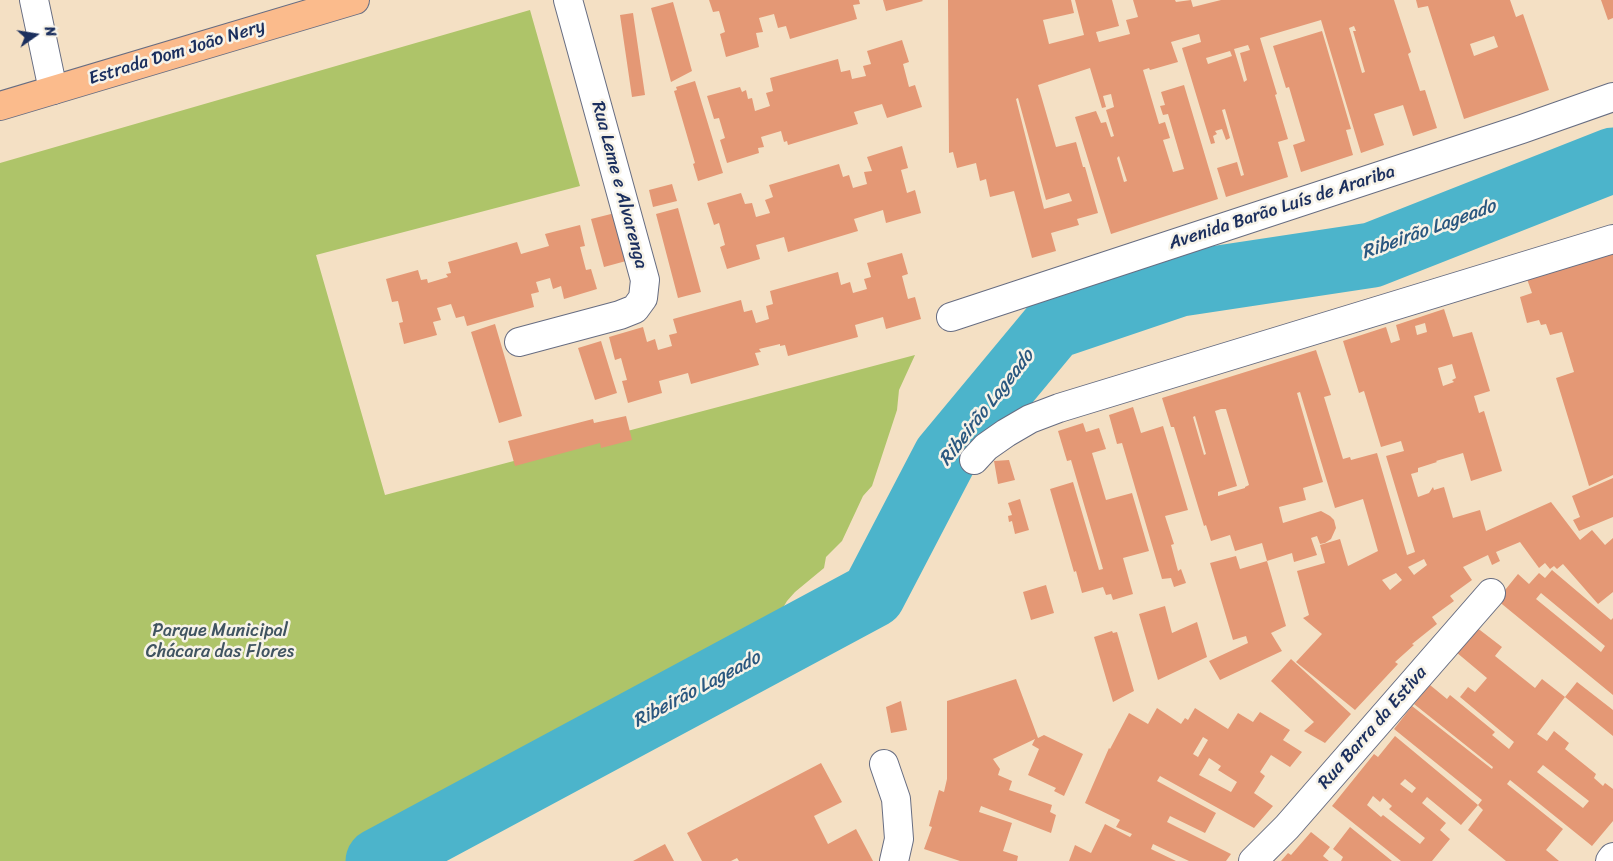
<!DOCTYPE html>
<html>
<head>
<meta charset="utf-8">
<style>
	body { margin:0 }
	#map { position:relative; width:1613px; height:861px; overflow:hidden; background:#f4e0c4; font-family:Sriracha,sans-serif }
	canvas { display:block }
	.north { position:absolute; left:10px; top:10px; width:50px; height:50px; -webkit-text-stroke:4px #f7f3e8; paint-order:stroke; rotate:77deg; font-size:14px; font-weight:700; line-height:20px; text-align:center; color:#1b2f5e }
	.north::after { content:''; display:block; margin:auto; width:18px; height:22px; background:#1b2f5e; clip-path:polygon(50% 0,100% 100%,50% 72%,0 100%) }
</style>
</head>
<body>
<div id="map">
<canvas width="1613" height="861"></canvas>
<div class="north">N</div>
</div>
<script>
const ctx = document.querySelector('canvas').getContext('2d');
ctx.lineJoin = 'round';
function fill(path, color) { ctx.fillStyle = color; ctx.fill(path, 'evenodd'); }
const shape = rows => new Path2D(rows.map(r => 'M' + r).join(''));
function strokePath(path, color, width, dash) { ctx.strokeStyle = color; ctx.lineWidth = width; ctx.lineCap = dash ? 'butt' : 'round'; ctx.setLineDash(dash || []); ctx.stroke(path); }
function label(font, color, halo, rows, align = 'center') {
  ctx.font = font + ' Sriracha,sans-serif'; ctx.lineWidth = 5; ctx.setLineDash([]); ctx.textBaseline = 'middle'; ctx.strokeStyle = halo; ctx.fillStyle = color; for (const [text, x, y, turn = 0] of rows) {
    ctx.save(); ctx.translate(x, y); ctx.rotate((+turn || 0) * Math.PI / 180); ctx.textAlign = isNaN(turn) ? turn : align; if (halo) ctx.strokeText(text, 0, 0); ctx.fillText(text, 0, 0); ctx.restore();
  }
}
fill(shape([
	[530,10,580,186,316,255,385,495,915,355,899,390,897,410,872,486,863,496,842,541,826,557,824,568,795,592,787,601,772,626,743,648,692,678,674,683,627,703,567,732,558,742,545,748,523,752,485,778,453,791,416,815,404,819,363,861,0,861,0,163]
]), '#aec469');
strokePath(shape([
	[378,861,873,595,945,457,1053,327,1180,284,1372,255,1613,160]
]), '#4cb4cb', 65);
fill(shape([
	[709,0,859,0,860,4,853,5,857,19,790,39,786,26,778,28,774,14,759,18,763,32,756,33,759,47,726,57,720,34,725,32,719,11,713,12],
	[883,0,922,0,923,1,886,11],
	[948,0,1071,0,1074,13,1043,20,1049,44,1084,35,1075,0,1112,0,1119,26,1096,32,1099,42,1130,34,1126,20,1138,17,1133,0,1175,0,1176,2,1191,0,1193,7,1221,0,1394,0,1411,52,1408,54,1420,91,1425,90,1437,128,1413,136,1403,105,1374,114,1384,145,1361,153,1321,20,1260,38,1277,94,1275,95,1288,139,1278,142,1288,177,1226,197,1217,168,1237,162,1241,176,1244,175,1225,109,1222,110,1230,138,1226,140,1222,129,1215,131,1217,134,1213,136,1215,143,1211,144,1182,48,1201,42,1199,34,1171,42,1178,62,1150,70,1149,68,1143,70,1159,124,1165,122,1170,138,1163,140,1173,172,1184,169,1168,114,1163,115,1160,106,1165,105,1161,92,1184,85,1218,199,1111,234,1075,117,1096,111,1101,123,1106,122,1111,137,1114,136,1106,110,1114,107,1111,94,1103,96,1106,107,1102,108,1090,68,1038,85,1056,147,1076,142,1083,167,1085,167,1098,213,1077,219,1079,225,1051,233,1056,251,1032,258,1014,191,990,197,986,179,980,181,976,163,957,168,953,152,949,153],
	[1354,26,1356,31,1353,31,1365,72,1362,73,1349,28],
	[1248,45,1250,50,1240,53,1247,80,1244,82,1234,49],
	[1230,51,1232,56,1208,64,1206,58],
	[1018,98,1046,200,1069,193,1072,201,1044,209,1016,99],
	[1119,156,1127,181,1124,182,1117,158],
	[1416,0,1510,0,1516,17,1523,14,1549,90,1464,119,1428,6,1418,8],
	[1494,36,1498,47,1474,56,1470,44],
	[1601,0,1613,0,1613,18,1608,20],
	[673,2,692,71,671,82,651,8],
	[633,13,645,95,632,97,620,15],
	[1322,31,1351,129,1346,130,1353,155,1301,172,1293,145,1305,141,1289,87,1286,88,1273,46],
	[902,40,909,62,903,64,909,87,915,85,922,107,887,118,882,104,854,112,858,124,788,145,787,141,784,142,781,131,761,137,764,147,758,148,759,153,727,163,720,140,725,138,719,118,714,119,707,96,740,87,742,92,746,90,748,99,752,98,755,111,770,106,766,93,773,91,770,78,838,59,841,72,850,70,852,79,866,76,863,66,871,64,867,51],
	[695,81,723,173,698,181,693,164,695,163,674,91,677,90,676,87],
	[902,146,908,168,901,170,907,193,915,190,921,213,886,223,883,210,854,219,858,231,788,252,784,237,756,245,760,259,727,269,720,247,725,245,719,223,714,225,707,203,741,193,745,204,752,203,756,217,770,213,765,200,773,197,769,185,839,164,843,177,849,175,853,188,867,184,864,172,872,171,867,157],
	[672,184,677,201,653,207,649,190],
	[678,208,701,292,678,298,656,214],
	[615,213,626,261,604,267,591,219],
	[580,225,585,246,580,247,586,270,591,269,597,289,564,299,561,286,553,289,550,278,536,282,539,292,531,294,534,307,467,326,464,316,456,318,451,304,437,308,441,320,433,322,437,335,404,344,399,323,403,322,398,301,392,302,386,279,418,270,421,280,427,279,428,283,448,277,446,274,451,273,448,262,517,242,521,254,549,246,545,234],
	[902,253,908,274,902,276,908,299,915,297,921,319,886,329,883,317,855,325,858,337,788,356,785,345,780,346,780,344,759,349,761,352,755,353,759,365,691,384,688,373,659,381,662,393,628,403,622,381,627,380,621,358,615,360,609,337,643,327,647,342,655,339,658,350,672,346,669,335,677,333,673,319,741,300,744,312,752,310,756,323,769,319,766,306,773,304,770,291,838,272,841,285,850,282,853,293,867,289,864,279,871,277,867,263],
	[1613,254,1613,475,1589,486,1556,378,1574,372,1562,332,1550,335,1546,324,1541,325,1539,320,1527,323,1520,297,1532,293,1527,279],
	[1444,309,1453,337,1472,332,1490,391,1474,396,1479,413,1484,411,1502,471,1471,481,1463,453,1436,461,1437,462,1418,468,1418,472,1411,474,1418,497,1429,493,1433,487,1434,490,1444,487,1453,518,1480,510,1486,531,1551,502,1580,540,1592,530,1605,545,1613,538,1613,592,1598,604,1563,564,1557,569,1554,566,1550,569,1545,563,1539,568,1520,542,1496,552,1500,561,1492,565,1488,555,1463,567,1472,580,1450,596,1454,601,1432,617,1437,624,1412,644,1414,645,1395,662,1398,664,1355,710,1296,662,1322,634,1303,618,1309,615,1297,571,1325,563,1320,545,1340,539,1348,566,1378,551,1363,499,1335,508,1300,392,1297,393,1323,482,1303,488,1306,500,1279,507,1283,523,1321,511,1330,516,1334,520,1336,528,1331,539,1325,543,1320,544,1317,536,1311,538,1317,555,1294,562,1292,553,1267,561,1262,543,1235,551,1230,535,1211,541,1206,525,1204,526,1174,427,1171,427,1162,398,1316,350,1331,395,1324,397,1343,459,1350,457,1351,460,1377,453,1407,555,1415,552,1386,456,1404,451,1401,441,1381,447,1364,391,1359,393,1343,341,1386,327,1391,343,1400,340,1396,325],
	[1425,323,1427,332,1417,335,1415,326],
	[1452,364,1456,378,1452,380,1454,382,1443,386,1438,368],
	[1221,409,1226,409,1249,485,1245,487,1245,488,1218,496,1218,492,1237,486,1215,411],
	[1195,416,1206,454,1204,455,1193,417],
	[1424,559,1427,565,1414,575,1408,567],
	[1396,573,1402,580,1390,590,1382,580],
	[495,324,522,416,499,423,471,332],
	[601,341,617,393,595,400,578,348],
	[1133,407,1141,433,1163,426,1188,510,1165,516,1174,544,1171,545,1178,571,1181,569,1186,583,1174,587,1171,578,1162,579,1122,443,1117,444,1109,415],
	[626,416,632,440,601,448,600,443,515,466,508,441,593,419,594,423],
	[1083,423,1086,432,1099,428,1106,449,1092,453,1106,500,1132,493,1149,551,1123,558,1133,594,1113,600,1111,594,1106,595,1103,587,1082,593,1076,571,1074,572,1050,489,1073,482,1099,570,1103,569,1071,460,1067,461,1058,431],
	[1009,460,1015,480,998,484,994,461],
	[1613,478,1613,517,1579,531,1573,520,1580,517,1572,496],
	[1020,499,1029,530,1015,534,1012,521,1009,522,1008,516,1012,515,1008,503],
	[1236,556,1240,569,1267,561,1286,626,1271,633,1282,651,1220,680,1209,661,1248,643,1246,636,1233,640,1210,563],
	[1552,570,1611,620,1613,618,1613,695,1497,600,1518,574,1529,584,1539,573,1545,578],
	[1541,593,1605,646,1601,652,1536,599],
	[1046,585,1054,613,1031,620,1023,592],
	[1165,606,1172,633,1197,622,1207,657,1158,680,1139,614],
	[1476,627,1502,647,1495,656,1535,688,1542,679,1565,697,1577,682,1613,710,1613,736,1565,697,1537,734,1547,741,1554,731,1569,743,1565,749,1596,774,1594,778,1603,786,1605,783,1613,789,1613,821,1592,846,1510,780,1507,784,1563,829,1546,850,1559,861,1506,861,1468,830,1483,810,1478,805,1461,825,1427,797,1422,803,1446,823,1440,830,1450,839,1432,861,1401,861,1332,806,1374,754,1378,757,1395,736,1478,805,1482,800,1394,729,1412,706,1492,769,1493,767,1414,704,1430,685,1447,699,1450,695,1495,732,1492,735,1509,749,1514,742,1460,697,1468,687,1475,692,1487,678,1456,652],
	[1543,765,1589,801,1583,808,1537,772],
	[1405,779,1416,788,1412,793,1400,784],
	[1373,796,1380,802,1383,798,1392,806,1389,809,1425,838,1420,844,1383,815,1381,817,1367,805],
	[1112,631,1113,633,1117,632,1134,691,1113,702,1094,637],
	[1291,659,1351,714,1325,743,1304,731,1314,722,1271,681],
	[1016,679,1038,738,1044,735,1083,754,1064,796,1054,791,1056,788,1028,775,1039,749,1032,745,1035,739,993,759,1000,769,998,775,1012,781,1009,790,1052,805,1050,812,1056,815,1051,833,981,806,979,812,1012,823,1003,851,1018,856,1017,861,960,861,924,849,932,827,929,826,939,790,944,792,947,779,947,701],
	[901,701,907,730,891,733,886,707],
	[1157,708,1181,724,1185,718,1188,720,1195,708,1228,729,1238,713,1253,722,1260,712,1290,730,1283,740,1302,752,1290,767,1271,755,1260,772,1265,776,1254,793,1273,806,1254,828,1160,776,1157,781,1216,813,1205,833,1170,816,1167,822,1231,854,1226,861,1189,861,1153,844,1151,849,1176,861,1069,861,1075,845,1091,853,1105,824,1130,837,1132,834,1116,827,1120,820,1085,803,1109,748,1110,749,1129,713,1148,724],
	[1203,737,1208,740,1198,757,1193,754],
	[1209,758,1221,766,1218,770,1237,782,1231,792,1199,775],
	[821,763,842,802,814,816,828,844,856,829,873,861,739,861,737,858,731,861,702,861,687,833],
	[1350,827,1392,861,1341,861,1343,857,1333,849],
	[1311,832,1330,847,1323,856,1329,861,1281,861,1288,853,1291,855],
	[665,844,674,861,633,861]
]), '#e49875');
const minor = shape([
	[34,0,53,90],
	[951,317,1522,129,1613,97],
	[519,342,620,315,635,309,643,298,645,280,568,0],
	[974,460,986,447,1006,433,1030,419,1059,408,1613,239],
	[884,764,896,799,899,839,894,861],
	[1253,861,1287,827,1491,593],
	[1610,861,1613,857]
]);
const major = shape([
	[0,106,355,0]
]);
strokePath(minor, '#676d82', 30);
strokePath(major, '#676d82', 30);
strokePath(minor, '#fff', 28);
strokePath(major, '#fbbb8c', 28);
label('18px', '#1b2f5e', '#f7f3e8', [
	["Estrada Dom João Nery",177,53,-17],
	["Rua Leme e Alvarenga",619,185,75],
	["Avenida Barão Luís de Arariba",1282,208,-18],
	["Rua Barra da Estiva",1373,728,-49]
]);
label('18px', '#405461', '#f7f3e8', [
	["Parque Municipal",220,631],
	["Chácara das Flores",220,652]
]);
label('italic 19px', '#2a577f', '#f7f3e8', [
	["Ribeirão Lageado",1429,230,-20],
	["Ribeirão Lageado",987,408,-52],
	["Ribeirão Lageado",697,690,-28]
]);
</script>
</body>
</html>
